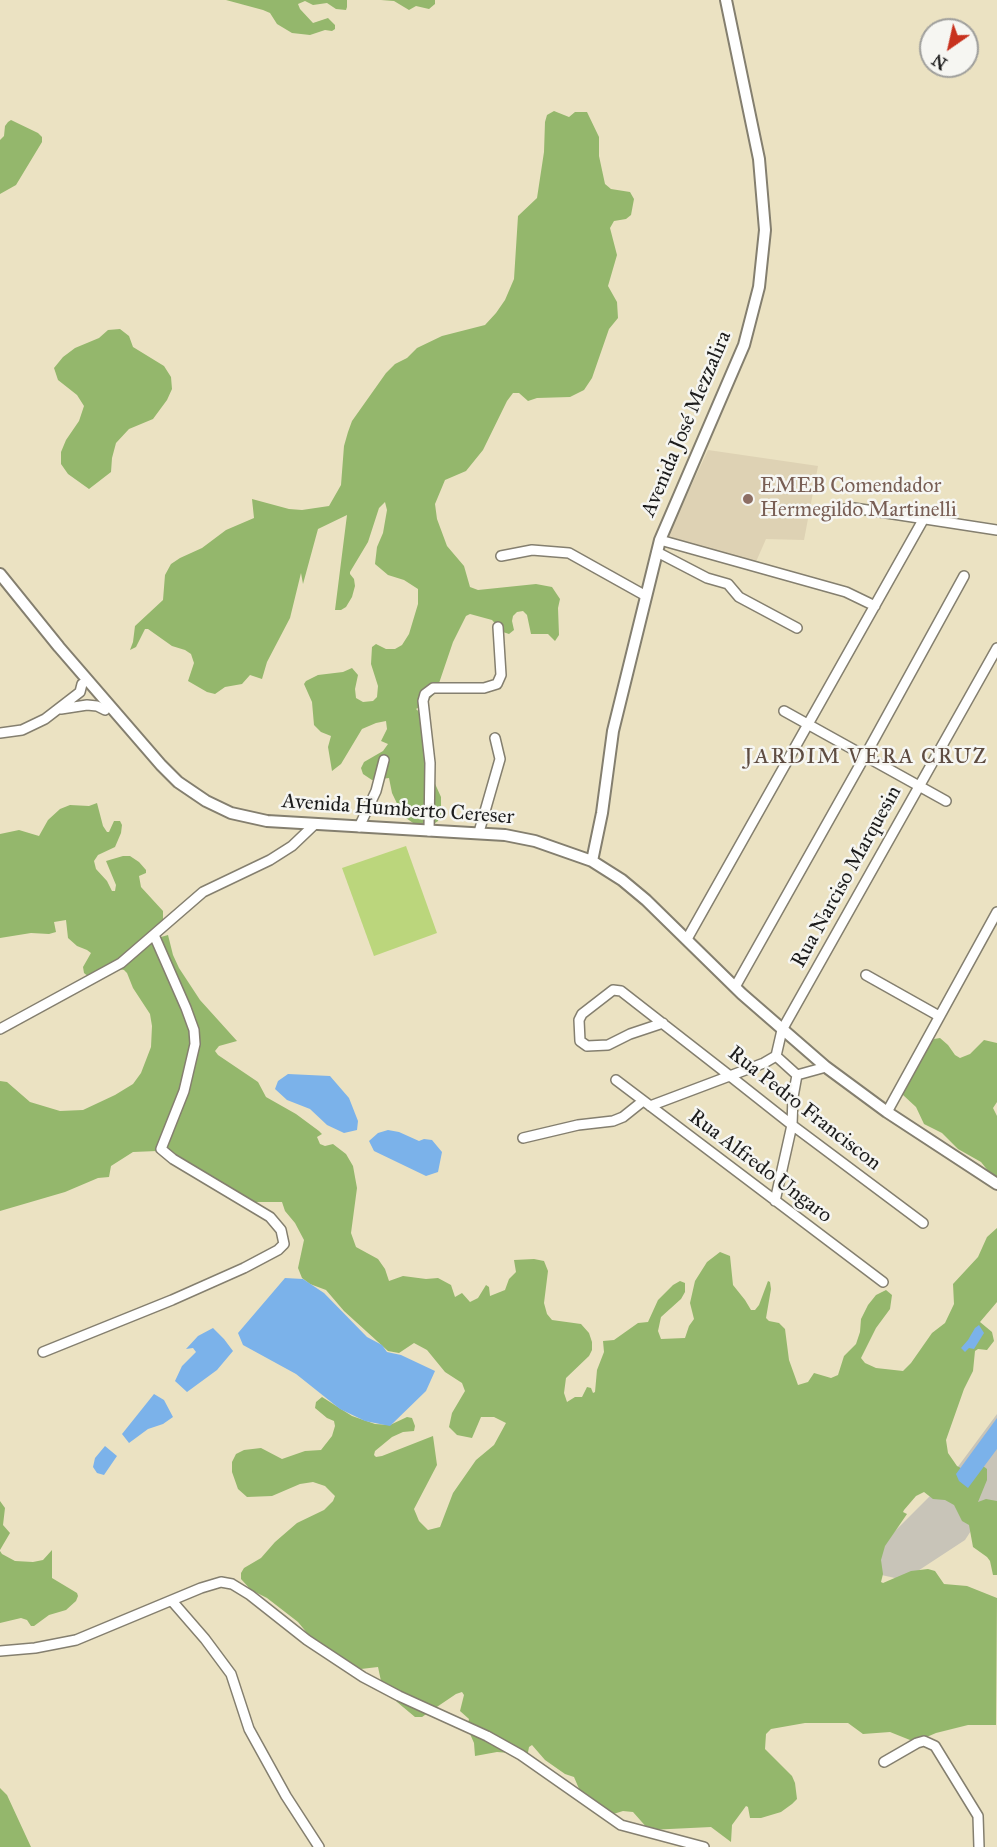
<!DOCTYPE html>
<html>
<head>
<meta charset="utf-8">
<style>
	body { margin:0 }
	#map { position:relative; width:997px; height:1847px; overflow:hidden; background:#ebe2c2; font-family:"IM FELL Great Primer",serif }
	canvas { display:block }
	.north { position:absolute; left:919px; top:18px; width:60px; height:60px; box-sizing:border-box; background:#f6f6f2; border:2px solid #9f9f9c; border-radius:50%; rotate:214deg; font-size:16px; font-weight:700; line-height:24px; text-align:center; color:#1c1c1c }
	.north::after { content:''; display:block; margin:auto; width:21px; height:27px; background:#c8321e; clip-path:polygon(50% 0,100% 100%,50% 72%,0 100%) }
</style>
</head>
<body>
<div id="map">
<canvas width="997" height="1847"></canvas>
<div class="north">N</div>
</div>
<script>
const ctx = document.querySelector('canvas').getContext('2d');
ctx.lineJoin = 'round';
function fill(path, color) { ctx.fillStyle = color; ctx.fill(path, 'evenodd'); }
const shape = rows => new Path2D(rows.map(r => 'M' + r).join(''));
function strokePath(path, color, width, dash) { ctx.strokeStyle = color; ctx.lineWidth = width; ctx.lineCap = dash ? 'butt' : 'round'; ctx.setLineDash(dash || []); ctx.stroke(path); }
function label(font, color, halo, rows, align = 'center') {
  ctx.font = font + ' "IM FELL Great Primer",serif'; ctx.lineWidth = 5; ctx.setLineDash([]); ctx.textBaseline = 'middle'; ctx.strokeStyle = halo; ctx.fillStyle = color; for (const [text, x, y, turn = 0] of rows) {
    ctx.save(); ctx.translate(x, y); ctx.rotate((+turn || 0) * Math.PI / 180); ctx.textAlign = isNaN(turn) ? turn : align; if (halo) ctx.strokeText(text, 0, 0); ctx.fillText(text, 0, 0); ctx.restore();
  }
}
fill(shape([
	[708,450,818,466,804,540,766,539,755,564,669,541,669,533]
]), '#ded2b4');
fill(shape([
	[997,1414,997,1504,991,1500,965,1540,904,1580,877,1574,869,1557,954,1472]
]), '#c8c4b8');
fill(shape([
	[406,846,437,933,374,956,342,868]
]), '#bbd67c');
fill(shape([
	[226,0,347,0,347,7,346,10,336,9,327,3,313,5,305,1,298,4,300,9,313,23,328,18,335,25,335,29,332,31,325,30,310,35,292,33,277,24,270,13,263,10],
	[381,0,435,0,435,4,429,9,416,6,409,10,394,1],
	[554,111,569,117,575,112,587,112,599,137,599,156,605,184,611,189,630,192,634,199,631,215,626,219,614,221,610,228,617,255,608,286,617,302,618,318,609,329,592,378,584,390,570,397,537,398,528,401,519,393,513,393,507,401,483,450,466,471,445,480,435,504,437,519,447,546,464,566,470,587,478,590,536,584,552,587,560,599,558,608,559,635,555,641,548,634,531,634,527,615,523,611,517,612,513,616,512,621,514,630,509,634,503,632,492,620,470,614,466,616,453,642,436,692,426,703,416,709,430,722,427,766,441,797,441,815,438,821,432,825,416,825,403,816,392,793,389,778,372,780,363,774,361,768,364,762,383,751,388,744,381,741,387,729,386,721,376,723,362,729,341,764,332,771,328,747,331,736,321,732,314,725,312,702,304,684,306,681,318,675,343,672,352,668,358,675,355,689,356,698,363,702,373,701,377,697,378,686,371,664,372,647,376,644,386,649,395,649,402,645,409,634,418,604,418,589,404,580,388,575,375,564,377,547,383,533,387,510,385,502,379,508,368,542,350,572,350,574,354,579,355,586,352,597,346,607,341,610,335,610,347,515,318,529,303,584,301,573,290,618,267,662,262,679,250,675,242,684,225,687,215,694,207,692,188,681,194,663,191,654,185,650,172,646,148,629,145,629,136,647,130,650,133,642,135,626,163,600,165,575,171,564,180,558,202,548,226,530,254,518,252,499,289,509,302,510,329,506,341,485,344,446,348,432,352,421,386,373,395,364,407,358,417,348,442,336,485,325,496,313,505,300,514,279,518,216,537,198,544,152,545,122,547,115],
	[11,120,38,133,42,137,42,142,16,185,0,194,0,140,4,136,5,126,8,122],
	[120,329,129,336,133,347,164,366,171,377,172,389,167,400,153,419,129,429,116,443,112,458,111,472,89,489,68,474,61,464,61,452,66,440,79,421,84,406,77,395,58,380,54,368,63,357,75,348,99,338,108,330],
	[97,803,103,826,107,832,109,832,114,821,120,821,122,825,121,833,115,847,98,855,94,861,96,869,107,881,112,891,115,891,116,885,106,861,123,856,130,856,139,862,146,870,146,873,139,876,141,887,163,911,163,920,159,933,161,937,168,935,173,955,179,968,200,1000,237,1041,219,1046,215,1051,218,1055,258,1082,266,1097,296,1114,319,1131,322,1134,317,1137,320,1144,325,1146,333,1144,346,1154,353,1166,357,1188,351,1233,356,1247,378,1259,385,1269,389,1281,403,1276,426,1279,438,1278,451,1285,455,1297,462,1293,470,1302,478,1298,486,1285,489,1287,490,1296,505,1290,509,1279,516,1272,514,1260,534,1259,544,1261,548,1271,544,1303,547,1314,552,1320,581,1324,589,1333,592,1342,592,1350,589,1356,566,1378,564,1393,567,1402,575,1397,582,1397,587,1387,591,1388,593,1393,595,1392,597,1370,604,1352,603,1341,614,1340,638,1323,648,1322,658,1300,673,1285,680,1281,685,1283,685,1292,681,1299,661,1317,658,1331,661,1339,685,1338,689,1326,694,1319,690,1303,695,1281,707,1262,720,1252,730,1256,733,1285,745,1300,751,1310,755,1310,759,1305,768,1281,770,1282,771,1289,766,1318,769,1321,779,1323,785,1329,789,1360,798,1385,808,1382,814,1373,831,1378,838,1375,844,1356,856,1344,860,1332,861,1319,868,1305,876,1295,886,1290,892,1295,890,1309,876,1328,861,1358,865,1363,876,1368,903,1371,911,1363,932,1333,945,1323,954,1304,953,1284,978,1257,987,1237,997,1228,997,1302,980,1322,992,1332,994,1341,987,1350,978,1349,975,1351,973,1371,964,1389,946,1440,948,1453,957,1466,970,1473,983,1466,987,1469,987,1480,978,1502,986,1499,997,1501,997,1575,993,1575,990,1561,987,1557,973,1547,969,1525,962,1521,954,1505,945,1500,933,1499,924,1492,916,1496,904,1510,903,1512,907,1514,885,1546,881,1560,883,1574,881,1582,883,1583,911,1571,928,1569,935,1571,944,1584,967,1586,997,1598,996,1725,968,1725,936,1733,915,1742,890,1732,863,1734,848,1723,805,1723,771,1729,766,1734,765,1749,792,1776,795,1783,797,1799,792,1804,781,1812,761,1818,750,1818,748,1807,746,1806,732,1825,731,1842,711,1827,649,1830,633,1812,623,1811,610,1815,583,1798,574,1777,565,1774,545,1760,532,1745,529,1747,527,1758,510,1753,497,1752,475,1756,474,1743,467,1727,469,1719,460,1711,464,1695,462,1692,456,1694,422,1717,415,1717,397,1702,388,1686,381,1681,378,1667,361,1669,317,1645,298,1622,267,1598,251,1590,241,1579,241,1573,244,1568,261,1558,275,1542,297,1523,324,1510,333,1501,335,1496,325,1486,313,1482,300,1484,272,1496,247,1497,238,1489,232,1472,232,1462,236,1454,244,1450,261,1448,282,1459,305,1451,321,1450,332,1436,335,1426,334,1421,327,1418,315,1408,316,1402,322,1397,352,1416,375,1424,390,1425,407,1417,412,1418,415,1426,414,1431,403,1432,392,1437,375,1451,374,1455,376,1457,382,1456,433,1436,437,1465,414,1509,419,1521,428,1530,440,1527,453,1493,476,1460,494,1445,506,1423,494,1417,481,1417,472,1438,457,1435,449,1427,452,1413,465,1391,462,1383,445,1372,427,1350,414,1343,399,1353,388,1351,344,1311,326,1290,310,1284,302,1278,298,1268,304,1240,295,1223,285,1211,282,1202,254,1202,157,1151,133,1152,111,1166,109,1177,98,1178,65,1192,0,1211,0,1081,7,1082,30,1102,60,1111,83,1110,115,1095,133,1084,141,1073,151,1047,152,1026,150,1014,133,988,127,973,124,970,119,969,89,977,84,973,83,967,91,953,87,950,77,946,68,938,66,920,54,922,56,932,49,934,31,933,0,938,0,834,19,830,39,836,48,820,60,809,70,805,89,806],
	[940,1038,948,1045,955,1055,960,1058,970,1054,984,1040,997,1043,997,1102,993,1108,997,1116,997,1182,981,1162,958,1149,942,1133,924,1124,916,1107,903,1095,903,1090,927,1045,934,1039],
	[0,1501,5,1508,3,1525,10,1533,0,1550],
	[52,1550,52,1578,77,1593,78,1596,76,1601,66,1610,49,1615,34,1626,31,1626,27,1620,21,1618,0,1623,0,1551,2,1554,15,1561,33,1562,43,1560],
	[0,1788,7,1795,31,1847,0,1847]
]), '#94b76c');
fill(shape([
	[288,1074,330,1076,349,1098,358,1121,357,1130,344,1133,327,1125,310,1109,287,1100,275,1089,278,1081],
	[388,1130,399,1132,419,1141,424,1139,432,1140,442,1152,438,1172,426,1176,374,1151,369,1141,378,1133],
	[285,1278,303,1279,324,1293,367,1337,382,1345,387,1352,401,1355,435,1371,426,1391,390,1426,365,1421,340,1409,296,1374,243,1345,238,1333],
	[979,1325,984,1333,974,1349,969,1348,965,1352,961,1348,968,1340,975,1328],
	[213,1328,224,1339,233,1351,217,1370,187,1392,175,1381,182,1366,196,1352,193,1348,186,1349,198,1336],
	[154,1394,164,1400,173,1417,163,1424,148,1429,129,1443,122,1434],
	[997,1418,997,1449,968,1488,959,1481,956,1474],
	[105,1446,117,1456,104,1475,97,1473,93,1467,95,1458]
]), '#7bb2ea');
const minor = shape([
	[837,510,854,508,997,530],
	[660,540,846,592,875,606],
	[657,552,707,578,728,584,739,597,797,628],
	[501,556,532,550,569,553,646,596],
	[61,709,87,705,97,706,105,710],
	[784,711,946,801],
	[0,733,22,730,45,719,80,692,82,684],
	[359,827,376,791,384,760],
	[429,831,430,763,423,701,425,694,433,688,484,688,497,684,501,675,498,627],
	[479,832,500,759,495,738],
	[687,939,923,520],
	[866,975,939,1016],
	[735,987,865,756,964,576],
	[663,1023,630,1034,608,1045,587,1046,580,1041,579,1020,582,1014,613,990,621,991,730,1076,792,1125,923,1223],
	[0,1029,121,963,203,892,270,860,292,846,314,825],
	[776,1056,797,1075],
	[797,1075,826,1067],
	[616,1080,883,1282],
	[650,1106,764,1063,776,1056,782,1030,997,648],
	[887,1112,997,912],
	[523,1138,578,1125,613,1121,623,1117,643,1101],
	[775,1201,792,1125,793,1097,797,1075],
	[43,1352,172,1300,244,1268,278,1250,284,1244,281,1230,270,1217,173,1159,161,1149,184,1091,195,1044,194,1030,186,1008,154,935],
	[172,1601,205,1639,231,1674,249,1729,286,1796,319,1847],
	[0,1651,35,1648,76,1640,201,1588,221,1582,232,1584,250,1595,307,1640,363,1677,399,1696,487,1736,521,1755,621,1825,704,1847],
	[884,1762,917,1743,924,1741,935,1746,978,1816,979,1847]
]);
const major = shape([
	[0,574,59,647,161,765,178,782,206,801,231,813,267,821,505,835,535,841,592,861,622,880,646,900,742,994,826,1067,887,1112,997,1184],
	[592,861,602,813,613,731,660,540,744,345,759,287,765,230,759,159,726,0]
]);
strokePath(minor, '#847f6f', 12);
strokePath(major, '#847f6f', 14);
strokePath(minor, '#fff', 9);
strokePath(major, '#fff', 10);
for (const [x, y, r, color] of [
	[748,499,6,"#8d6e63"]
]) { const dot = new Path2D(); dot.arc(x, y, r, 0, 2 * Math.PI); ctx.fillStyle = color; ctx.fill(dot); strokePath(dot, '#f6f6f2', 2); }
label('21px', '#1c1c1c', '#f6f6f2', [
	["Avenida José Mezzalira",687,424,-67],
	["Avenida Humberto Cereser",398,810,4],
	["Rua Narciso Marquesin",847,877,-61],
	["Rua Pedro Franciscon",804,1109,38],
	["Rua Alfredo Ungaro",760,1167,37]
]);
label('21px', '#785e54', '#f6f6f2', [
	["EMEB Comendador",760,487],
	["Hermegildo Martinelli",760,511]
], 'left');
ctx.letterSpacing = '1.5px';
label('22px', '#5e4c41', '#f6f6f2', [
	["JARDIM VERA CRUZ",866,758]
]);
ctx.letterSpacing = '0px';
</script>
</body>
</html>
